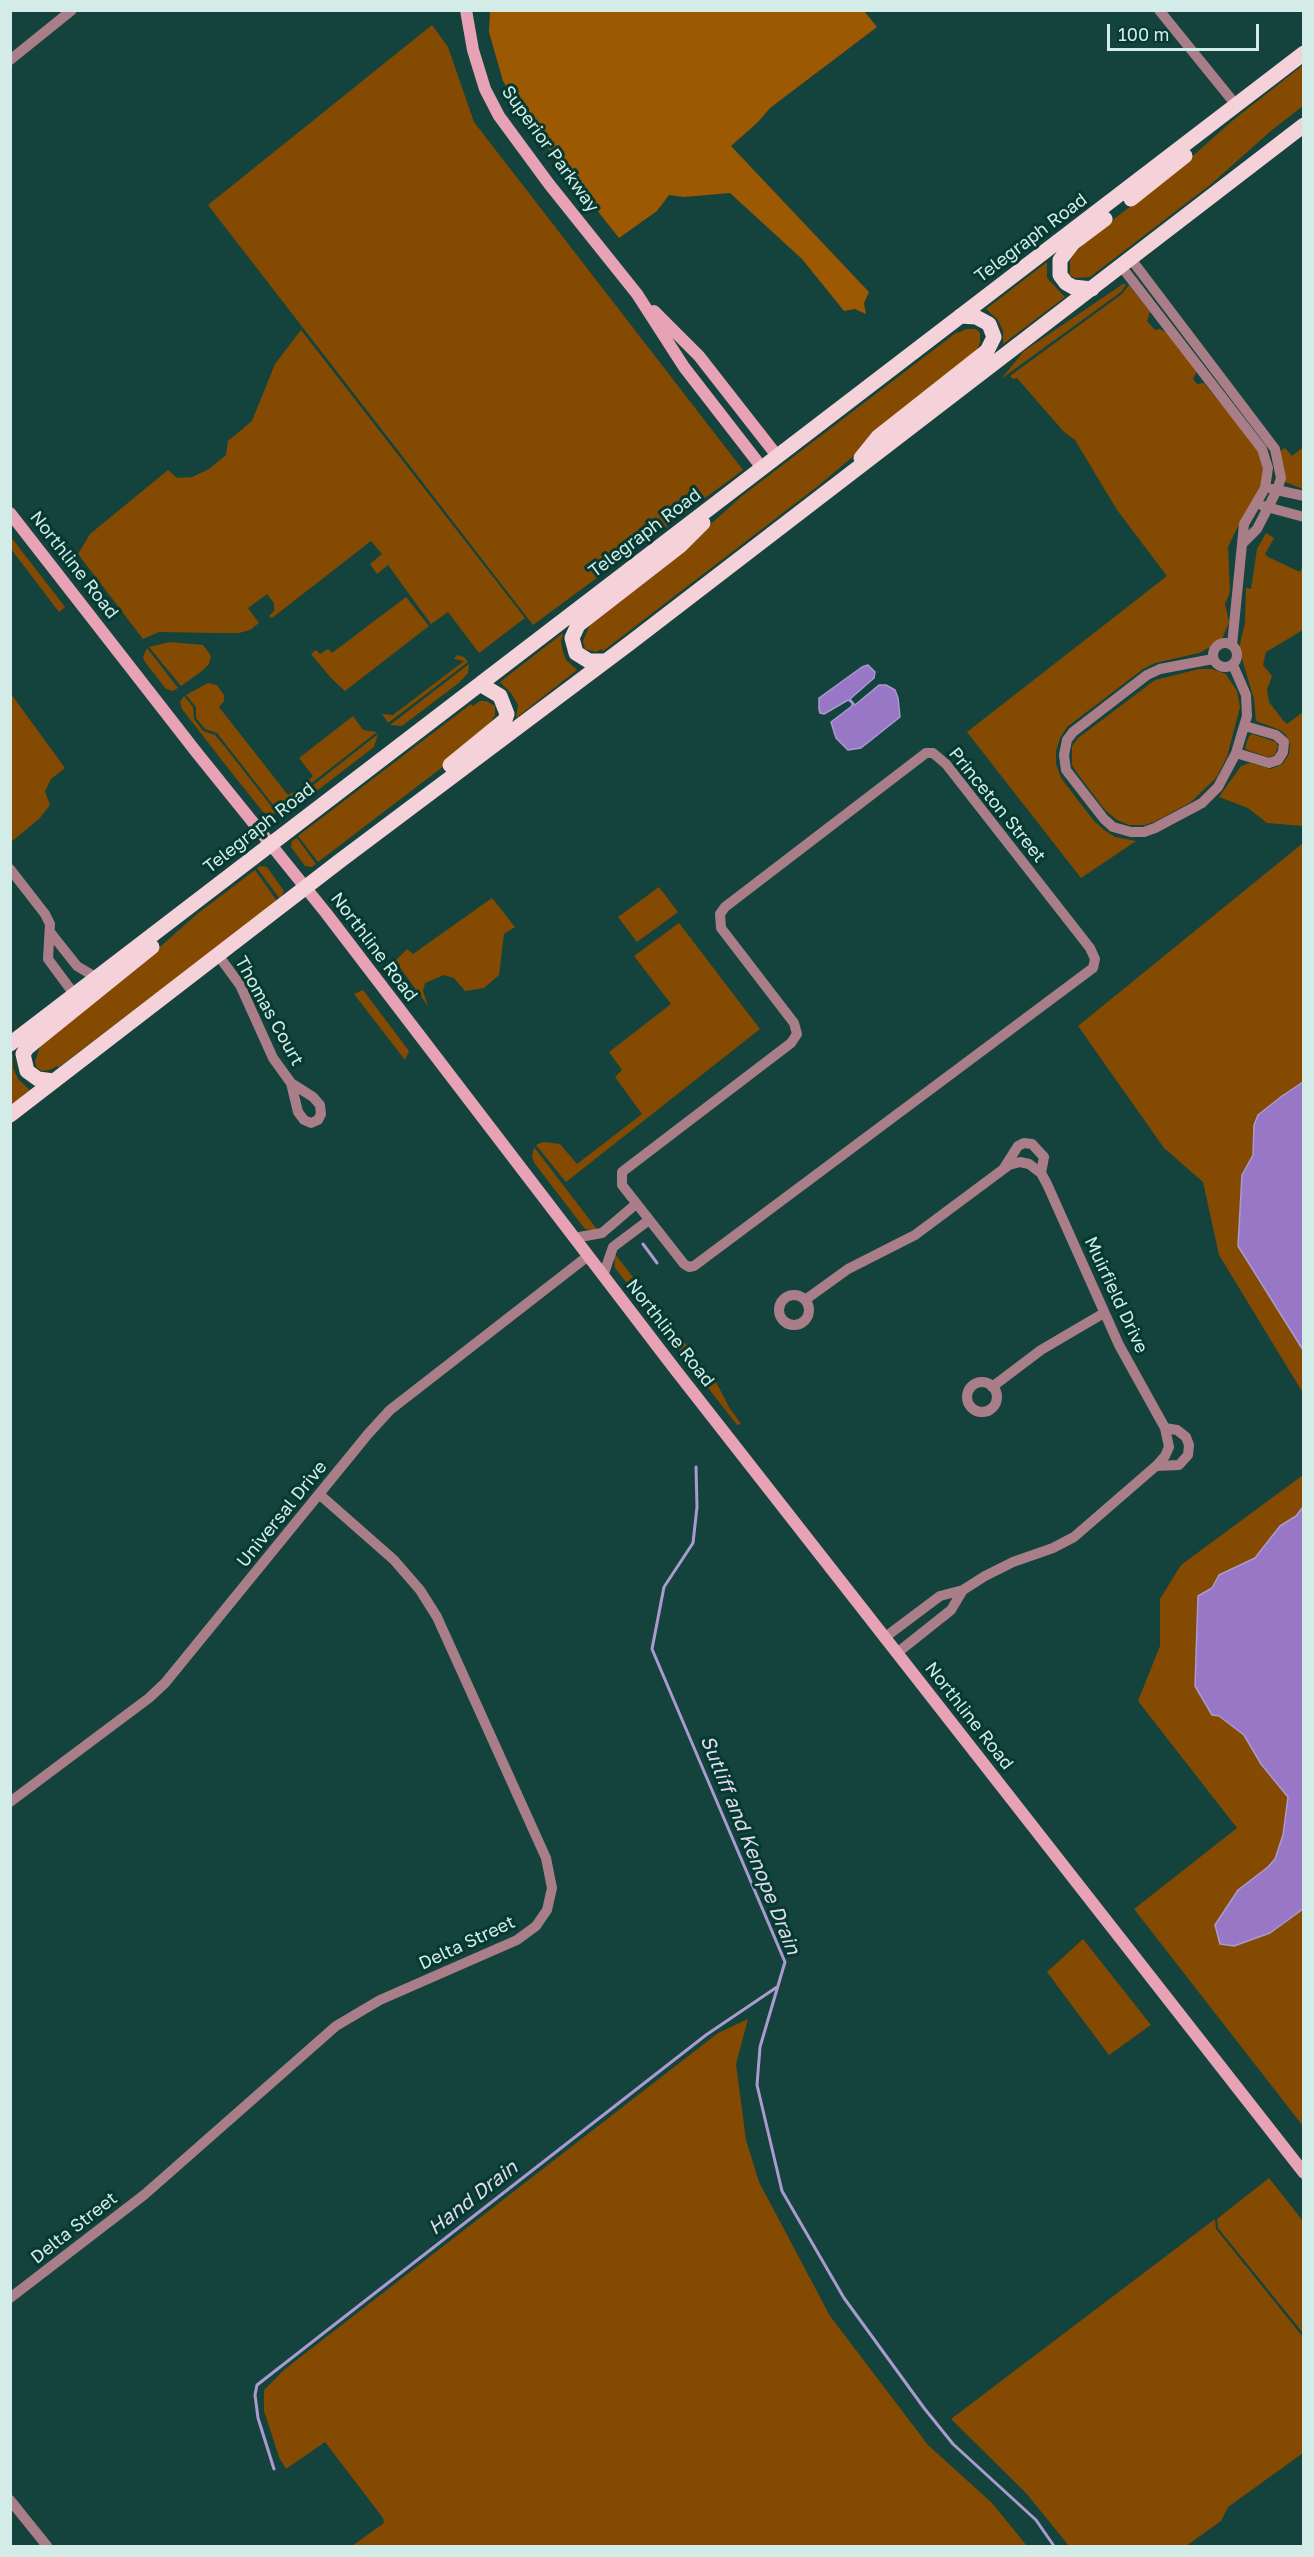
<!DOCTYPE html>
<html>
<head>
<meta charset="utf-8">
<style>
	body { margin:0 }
	#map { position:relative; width:1314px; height:2557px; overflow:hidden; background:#13433c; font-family:"Golos Text",sans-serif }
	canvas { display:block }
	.frame { position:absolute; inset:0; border:12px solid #d4ece7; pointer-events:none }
	.scale { position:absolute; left:1107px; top:24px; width:152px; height:27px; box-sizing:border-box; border:3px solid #d4ece7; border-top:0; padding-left:8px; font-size:18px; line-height:21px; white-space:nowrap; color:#d4ece7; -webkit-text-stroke:4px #053932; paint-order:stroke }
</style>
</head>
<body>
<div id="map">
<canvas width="1314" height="2557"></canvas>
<div class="frame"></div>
<div class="scale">100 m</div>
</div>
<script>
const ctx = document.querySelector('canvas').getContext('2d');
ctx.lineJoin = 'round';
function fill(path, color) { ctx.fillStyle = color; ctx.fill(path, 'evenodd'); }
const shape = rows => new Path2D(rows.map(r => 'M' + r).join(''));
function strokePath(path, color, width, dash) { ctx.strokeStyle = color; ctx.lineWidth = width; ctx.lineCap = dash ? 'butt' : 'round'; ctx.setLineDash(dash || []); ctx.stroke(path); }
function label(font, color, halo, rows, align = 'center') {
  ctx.font = font + ' "Golos Text",sans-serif'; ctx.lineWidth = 6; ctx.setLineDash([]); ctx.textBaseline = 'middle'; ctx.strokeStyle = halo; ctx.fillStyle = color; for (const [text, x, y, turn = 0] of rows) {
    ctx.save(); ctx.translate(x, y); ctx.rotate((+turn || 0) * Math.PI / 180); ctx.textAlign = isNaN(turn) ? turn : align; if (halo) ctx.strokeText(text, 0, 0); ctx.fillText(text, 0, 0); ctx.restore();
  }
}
fill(shape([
	[432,25,448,47,474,122,743,470,533,625,208,205],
	[1303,65,1303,106,1272,130,1210,185,1090,277,1075,278,1070,275,1070,261,1074,253,1082,246,1081,244,1168,178,1232,121],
	[1047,262,1047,278,1065,297,1003,344,1003,331,998,320,986,309],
	[1123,284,1126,284,1121,292,1001,379,1024,351],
	[1129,285,1150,312,1147,321,1155,330,1160,329,1166,332,1197,371,1193,379,1197,384,1204,383,1258,449,1263,464,1262,489,1236,530,1228,547,1230,592,1225,604,1229,622,1223,637,1216,644,1199,653,1155,663,1143,669,1067,727,1060,738,1056,751,1056,764,1061,778,1094,821,1104,830,1115,837,1136,841,1081,878,967,732,1167,576,1117,510,1075,440,1064,432,1017,378,1013,379,1010,376,1122,294],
	[966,329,976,329,980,333,980,343,975,354,818,486,603,651,602,649,596,652,585,649,583,641,591,622,684,548,742,496,957,332,958,333],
	[301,330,525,618,479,653,448,612,431,624,388,565,377,574,370,564,382,554,371,541,272,618,269,616,274,611,274,603,267,594,248,608,259,623,250,630,239,633,216,633,159,632,143,639,78,554,90,534,168,470,177,478,192,477,209,469,226,455,228,441,252,421,275,364],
	[1303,447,1303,489,1285,482,1279,452,1285,448,1292,456],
	[1266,533,1274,538,1265,554,1268,557,1300,572,1303,565,1303,630,1266,652,1263,665,1272,676,1267,690,1269,702,1282,719,1287,724,1303,712,1303,826,1267,823,1248,808,1219,797,1241,766,1250,763,1271,769,1283,764,1289,754,1290,744,1286,735,1280,730,1256,721,1254,699,1239,649,1245,622,1246,588,1251,589,1257,549],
	[11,537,65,607,59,612,11,549],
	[406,597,429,626,345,691,331,678,311,654,316,650,320,654,328,649,332,653],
	[563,633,561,642,563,652,566,660,577,670,516,718,518,705,511,693,500,682],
	[170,642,203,645,211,656,209,664,202,671,181,686,149,647],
	[147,648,178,688,173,691,166,689,145,662,143,657],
	[457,655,464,657,468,662,388,723,382,714,393,715,464,661,454,659],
	[469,664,468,673,460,682,402,726,390,725],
	[1199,669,1212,669,1226,674,1237,691,1240,707,1227,757,1216,778,1191,802,1156,821,1145,825,1129,825,1117,820,1105,810,1077,773,1072,765,1072,746,1078,738,1155,680],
	[208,683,217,685,224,695,224,701,219,707,288,795,297,790,299,791,305,786,304,784,313,776,299,758,353,716,363,730,377,732,277,810,217,733,205,729,196,718,196,707,186,695],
	[11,694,65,768,51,779,45,791,50,805,39,819,11,842],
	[184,696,193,707,194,719,203,731,215,735,225,747,276,812,270,816,263,812,231,772,182,709,180,702],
	[480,701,486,701,495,706,495,715,482,737,318,862,298,836,471,704,473,706],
	[378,734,374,747,288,813,282,816,279,812],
	[1252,734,1276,742,1278,746,1275,755,1268,757,1247,750,1245,748,1249,736],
	[297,838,316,864,312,867,305,866,291,847,292,841],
	[1303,843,1303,1393,1219,1255,1203,1182,1164,1148,1078,1026],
	[261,866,267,867,284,891,280,899,257,868],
	[255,870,277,901,59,1067,57,1066,50,1070,42,1071,37,1068,35,1062,39,1049,47,1038,142,963,197,914],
	[659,887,678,912,637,942,618,917],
	[492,898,515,927,504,934,499,975,484,988,465,991,454,978,444,975,425,983,423,991,428,1006,395,961,407,949,413,954],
	[679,923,760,1029,566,1182,536,1145,543,1142,560,1144,577,1164,642,1114,615,1077,622,1070,609,1052,671,1004,634,956],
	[363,990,409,1051,405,1060,354,994],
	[13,1054,13,1068,18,1079,30,1090,11,1105,10,1056],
	[534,1147,596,1228,597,1231,585,1229,535,1164,532,1157],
	[614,1253,716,1382,729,1407,741,1424,737,1425,615,1268],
	[1303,1475,1303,2126,1134,1909,1237,1828,1138,1701,1160,1646,1160,1599,1181,1565],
	[1083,1939,1151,2025,1109,2055,1047,1972],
	[748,2019,736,2064,746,2140,759,2182,830,2316,928,2445,992,2503,1027,2546,352,2546,384,2523,383,2518,325,2442,286,2469,279,2457,264,2411,264,2390,285,2369,718,2033],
	[1269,2178,1303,2221,1303,2333,1218,2228,1217,2219],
	[1215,2219,1216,2229,1303,2337,1303,2453,1228,2507,1221,2521,1186,2546,1069,2546,1026,2493,951,2419]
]), '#844a02');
fill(shape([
	[490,11,864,11,877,27,770,108,758,122,731,146,869,292,864,303,866,314,855,309,844,311,802,259,730,193,684,197,669,195,657,211,619,238,529,124,503,81,489,32]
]), '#9c5902');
const water = shape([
	[868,665,875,672,874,678,850,699,855,705,879,685,886,685,895,690,898,698,900,717,861,748,848,750,836,738,831,722,852,706,852,703,848,700,824,714,820,713,819,709,819,698,862,667,868,665],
	[1303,1082,1303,1350,1238,1246,1242,1175,1253,1155,1254,1125,1258,1115,1282,1096,1303,1082],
	[1303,1507,1303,1909,1270,1933,1234,1946,1220,1944,1215,1925,1238,1890,1268,1867,1275,1859,1283,1835,1288,1797,1261,1764,1244,1735,1219,1716,1212,1715,1195,1686,1198,1596,1212,1588,1219,1575,1255,1558,1280,1526,1296,1516,1303,1507]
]);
fill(water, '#9877c6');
strokePath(water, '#aa9ad0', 1.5);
strokePath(shape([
	[643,1244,657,1263],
	[696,1467,697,1507,693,1543,664,1587,652,1649,785,1962,760,2047,757,2085,782,2191,844,2298,924,2408,953,2444,1036,2520,1054,2546],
	[274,2469,258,2418,255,2395,257,2385,706,2035,777,1987]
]), '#aa9ad0', 3);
strokePath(shape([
	[1159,10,1236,105],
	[10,60,72,10],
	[1131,259,1275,449,1281,478,1277,490,1257,529,1243,543],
	[1121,266,1262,449,1268,468,1265,488,1244,524,1232,645],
	[1272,489,1304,496],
	[1263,506,1304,517],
	'1213 655a12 12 0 1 1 24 0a12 12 0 1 1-24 0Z',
	[1213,659,1160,669,1147,675,1073,732,1067,740,1064,755,1066,770,1104,819,1113,827,1131,832,1144,832,1155,828,1202,803,1218,787,1236,753,1247,716,1246,695,1233,665],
	[926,753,933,753,946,764,1090,948,1095,959,1093,968,694,1266,689,1267,684,1264,622,1185,622,1172,791,1043,797,1034,794,1023,721,928,720,914,725,907,926,753],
	[1236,753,1269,763,1278,760,1283,752,1284,742,1276,735,1245,726],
	[10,869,45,914,50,924,48,959,74,994],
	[50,932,77,966,97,978],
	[218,955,240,985,273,1058,291,1083,298,1112,304,1120,311,1123,318,1120,321,1114,320,1105,313,1097,291,1083],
	[1004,1168,1018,1146,1024,1143,1032,1144,1044,1157,1041,1173],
	[574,1238,602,1233,636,1204],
	[603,1276,613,1247,649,1220],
	'779 1310a15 15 0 1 1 30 0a15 15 0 1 1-30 0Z',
	[805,1300,848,1269,915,1235,1009,1165,1020,1162,1029,1164,1041,1173,1047,1184,1119,1345,1165,1428,1169,1447,1165,1456,1156,1466,1074,1537,1053,1548,1013,1562,985,1576,963,1590],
	'967 1397a15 15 0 1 1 30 0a15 15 0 1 1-30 0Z',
	[992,1387,1041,1350,1104,1313],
	[1156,1466,1179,1465,1188,1455,1189,1445,1186,1437,1177,1430,1165,1428],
	[884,1638,940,1596,963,1590,951,1610,897,1653],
	[10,1802,149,1698,165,1683,368,1434,390,1410,588,1256],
	[10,2298,144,2195,336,2026,380,2000,517,1940,536,1926,547,1910,552,1888,546,1858,437,1617,420,1590,394,1560,319,1494],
	[10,2500,47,2546]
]), '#a97e89', 10);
strokePath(shape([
	[466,10,473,50,485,89,499,116,549,184,637,294,684,367,763,469],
	[654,311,699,356,778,457],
	[10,513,197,753,326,913,674,1368,1304,2173]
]), '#e7a3b5', 12);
strokePath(shape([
	[1131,199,1185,156],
	[1092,289,1073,287,1066,283,1060,275,1060,260,1073,243,1105,219],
	[861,458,878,437,987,351,994,337,989,324,976,317,960,316],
	[606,661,589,661,576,653,572,638,578,625,681,545,703,523],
	[450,765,505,720,507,714,500,696,480,684],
	[10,1044,1304,53],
	[54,1081,38,1079,27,1071,23,1054,27,1048,152,947],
	[10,1115,341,860,630,643,1304,125]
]), '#f5d2da', 15);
label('18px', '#d4ece7', '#053932', [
	["Superior Parkway",550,149,54],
	["Telegraph Road",1031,238,-37],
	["Telegraph Road",645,533,-37],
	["Northline Road",74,565,52],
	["Princeton Street",997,805,51],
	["Telegraph Road",259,828,-38],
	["Northline Road",374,947,53],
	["Thomas Court",269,1011,61],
	["Muirfield Drive",1116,1295,65],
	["Northline Road",670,1333,52],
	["Universal Drive",282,1514,-51],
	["Northline Road",969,1716,52],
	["Delta Street",467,1943,-25],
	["Delta Street",74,2228,-38]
]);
label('italic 20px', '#e1daef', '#053932', [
	["Sutliff and Kenope Drain",750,1845,68],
	["Hand Drain",473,2198,-38]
]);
</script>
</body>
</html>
